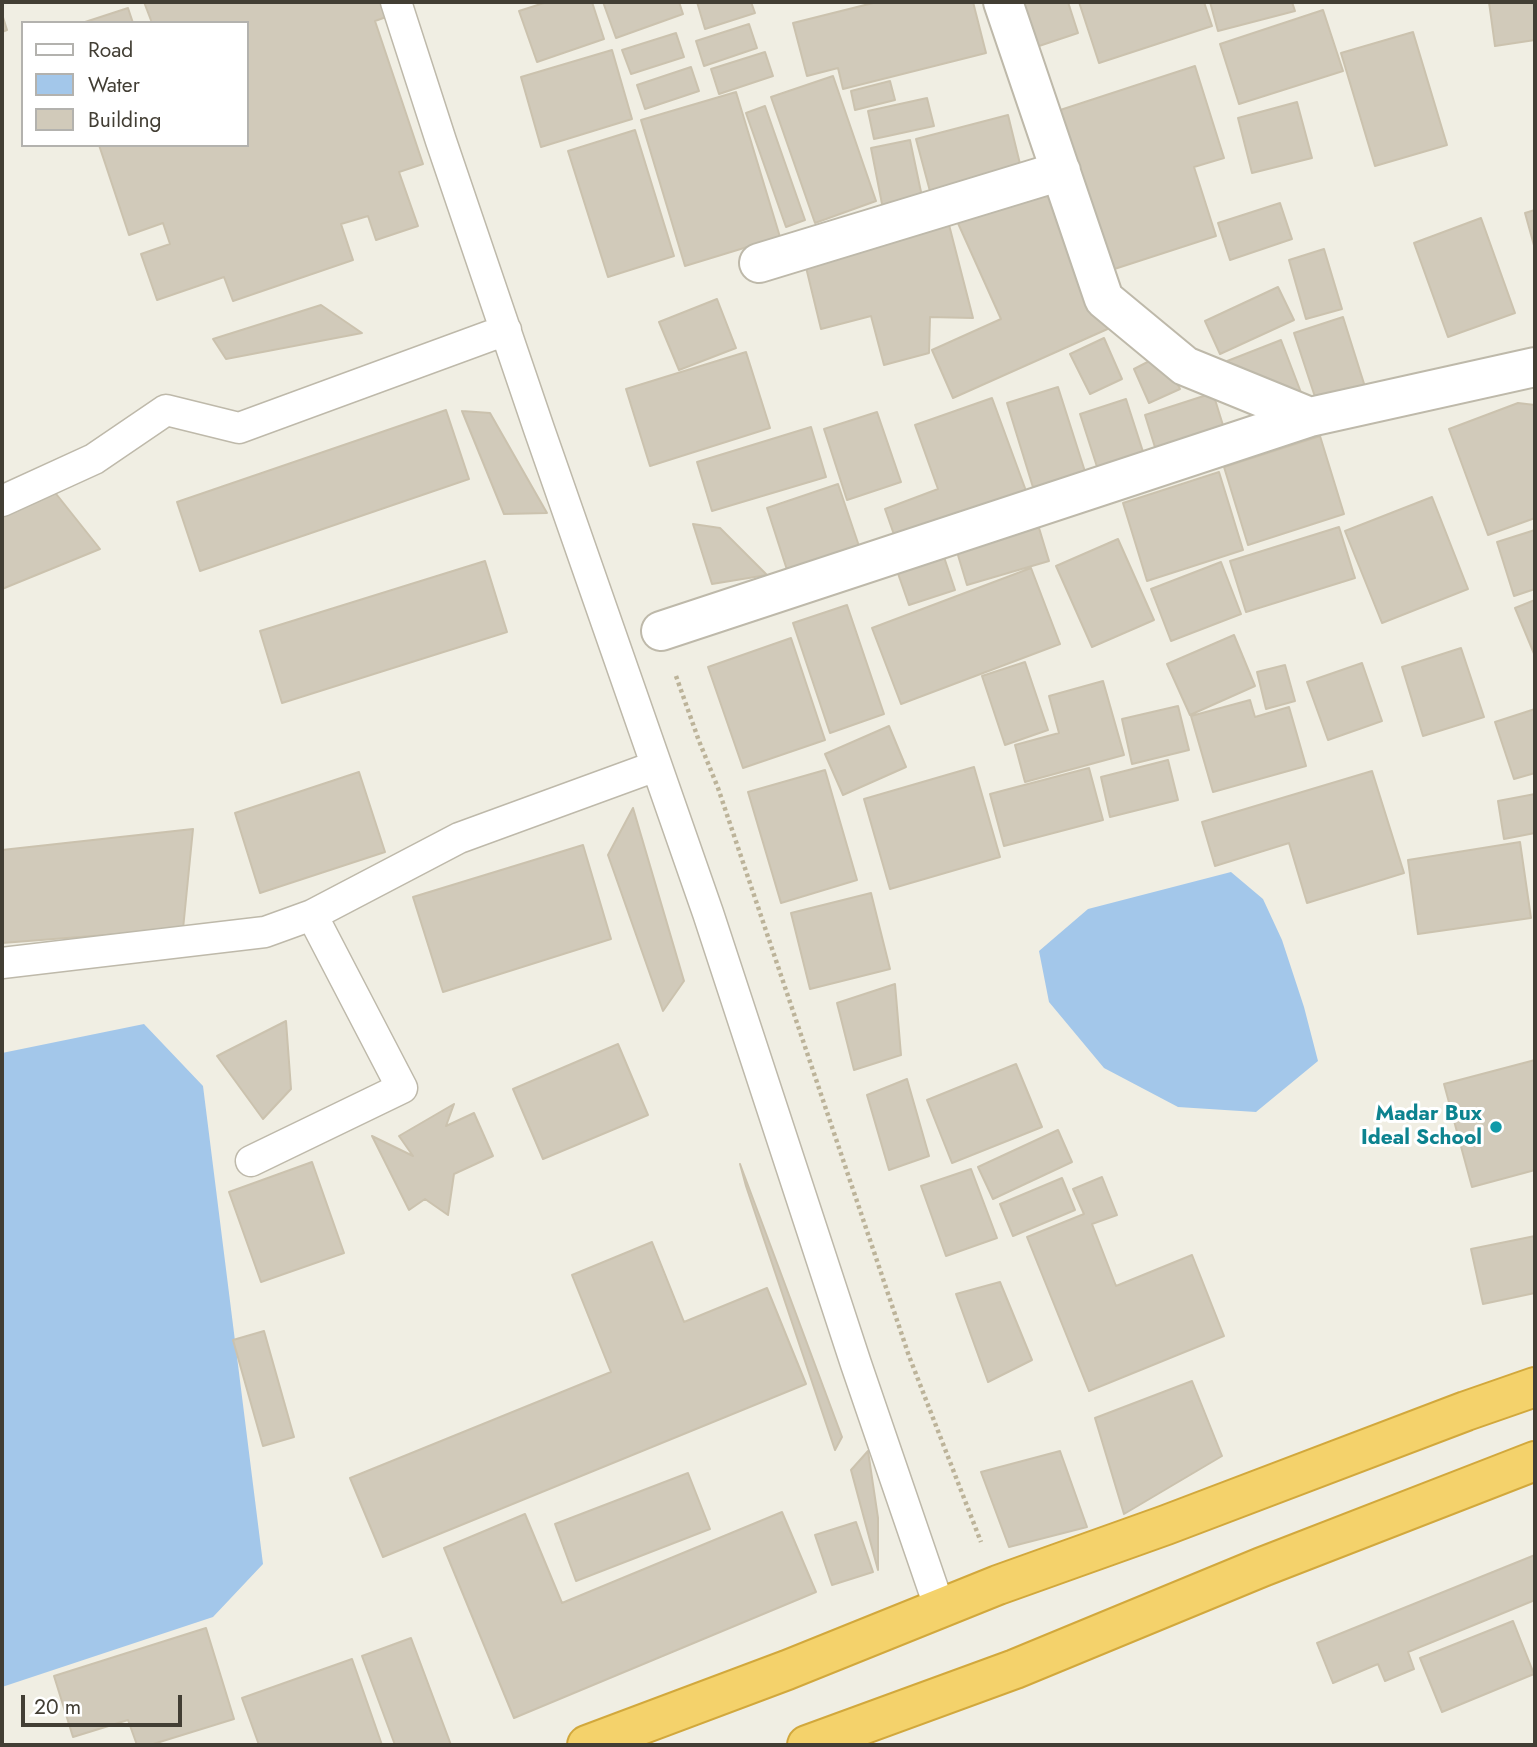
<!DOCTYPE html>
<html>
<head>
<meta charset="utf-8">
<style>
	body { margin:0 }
	#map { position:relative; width:1537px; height:1747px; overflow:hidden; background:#f0eee3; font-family:Jost,sans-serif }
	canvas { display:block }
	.frame { position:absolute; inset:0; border:4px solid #423e34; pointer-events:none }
	.legend { position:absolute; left:21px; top:21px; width:228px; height:126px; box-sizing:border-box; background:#fff; border:2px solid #b3b2ae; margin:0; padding:9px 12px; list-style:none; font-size:21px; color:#423e34 }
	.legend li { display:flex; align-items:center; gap:14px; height:35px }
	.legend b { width:35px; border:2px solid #b3b2ae }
	.scale { position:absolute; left:21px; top:1695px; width:161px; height:32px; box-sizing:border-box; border:4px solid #423e34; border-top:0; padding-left:9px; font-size:21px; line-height:24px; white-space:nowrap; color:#423e34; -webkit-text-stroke:5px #fff; paint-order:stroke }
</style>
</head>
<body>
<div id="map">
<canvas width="1537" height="1747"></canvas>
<div class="frame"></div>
<ul class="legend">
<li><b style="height:9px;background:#fff"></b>Road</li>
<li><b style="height:19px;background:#a3c7ea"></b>Water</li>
<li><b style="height:19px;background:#d1caba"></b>Building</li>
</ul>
<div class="scale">20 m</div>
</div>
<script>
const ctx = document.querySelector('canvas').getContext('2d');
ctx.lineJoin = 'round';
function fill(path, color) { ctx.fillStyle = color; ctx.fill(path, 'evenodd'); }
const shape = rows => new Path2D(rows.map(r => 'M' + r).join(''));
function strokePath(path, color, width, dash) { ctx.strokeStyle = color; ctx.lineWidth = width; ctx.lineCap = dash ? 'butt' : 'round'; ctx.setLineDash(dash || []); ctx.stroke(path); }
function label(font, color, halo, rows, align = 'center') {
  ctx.font = font + ' Jost,sans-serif'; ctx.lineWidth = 6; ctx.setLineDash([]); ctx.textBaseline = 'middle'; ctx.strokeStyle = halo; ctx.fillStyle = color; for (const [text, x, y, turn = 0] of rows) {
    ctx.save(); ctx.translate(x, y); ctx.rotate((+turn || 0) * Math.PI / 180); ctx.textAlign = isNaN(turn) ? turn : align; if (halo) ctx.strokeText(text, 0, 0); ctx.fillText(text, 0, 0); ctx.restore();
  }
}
fill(shape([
	[1231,872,1263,899,1282,940,1304,1007,1318,1061,1256,1112,1178,1107,1104,1068,1049,1002,1039,951,1088,909],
	[144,1024,203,1086,263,1564,213,1617,2,1687,2,1053]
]), '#a3c7ea');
const building = shape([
	[144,2,384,2,389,16,375,21,423,164,399,172,418,226,376,240,368,216,341,224,353,260,233,301,224,277,157,300,141,254,170,244,163,223,129,235,99,145,247,145,247,23,152,23,144,2],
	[547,2,592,2,604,39,537,62,519,11,547,2],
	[603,2,679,2,683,14,616,38,603,2],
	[697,2,751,2,755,13,705,29,697,2],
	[877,2,973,2,986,53,843,89,838,68,807,76,793,23,877,2],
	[1014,2,1068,2,1078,33,1030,49,1014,2],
	[1079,2,1204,2,1212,26,1099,63,1079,2],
	[1210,2,1292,2,1295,11,1218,31,1210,2],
	[1489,2,1535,2,1535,40,1495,46,1489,2],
	[128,8,133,23,82,23,128,8],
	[1323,10,1343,71,1239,104,1220,44,1323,10],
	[2,14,7,30,2,32,2,14],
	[749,24,757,48,704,66,696,41,749,24],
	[1413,32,1447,145,1375,166,1341,53,1413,32],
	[676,33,684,57,631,74,622,50,676,33],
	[612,50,632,119,541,147,521,77,612,50],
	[765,52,773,76,719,94,711,69,765,52],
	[1195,66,1224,158,1194,167,1216,236,1099,274,1048,114,1195,66],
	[691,67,699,91,645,109,637,85,691,67],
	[833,76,876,201,815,223,771,97,833,76],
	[890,81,895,100,855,110,851,91,890,81],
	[736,92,780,237,685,266,641,120,736,92],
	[927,98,934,126,874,139,868,111,927,98],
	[1297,102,1312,158,1252,173,1238,118,1297,102],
	[765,106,805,220,786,227,746,113,765,106],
	[1008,115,1022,172,931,195,916,139,1008,115],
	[635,130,674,256,608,277,568,151,635,130],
	[910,140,924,206,884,214,871,148,910,140],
	[1047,181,1112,327,953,398,932,350,1001,319,957,221,1047,181],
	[1280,203,1292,239,1230,260,1218,223,1280,203],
	[1535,210,1535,249,1525,213,1535,210],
	[947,217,973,318,930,317,929,353,884,365,871,316,821,329,803,255,947,217],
	[1481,218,1515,313,1448,337,1414,243,1481,218],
	[1324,249,1342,309,1306,319,1289,260,1324,249],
	[1278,287,1294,320,1220,354,1205,321,1278,287],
	[717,299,736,348,679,370,659,322,717,299],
	[321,305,362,333,226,359,213,339,321,305],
	[1343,317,1366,390,1318,406,1294,333,1343,317],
	[1104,338,1122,379,1090,394,1070,354,1104,338],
	[1281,340,1305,403,1217,365,1281,340],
	[746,352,770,428,650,466,626,389,746,352],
	[1163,354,1180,389,1149,403,1134,369,1163,354],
	[1058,387,1088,481,1036,497,1007,403,1058,387],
	[1213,393,1226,435,1158,457,1145,415,1213,393],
	[992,398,1029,499,898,546,885,509,938,489,915,425,992,398],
	[1126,399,1146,461,1100,476,1080,414,1126,399],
	[1518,403,1535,405,1535,518,1488,535,1449,429,1518,403],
	[446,410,469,479,200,571,177,502,446,410],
	[462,411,490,413,547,513,504,514,462,411],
	[877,412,901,482,847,500,824,429,877,412],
	[811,427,826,477,712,511,697,462,811,427],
	[1320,436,1344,514,1248,545,1224,467,1320,436],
	[1219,472,1243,550,1147,581,1123,503,1219,472],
	[838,484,861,552,789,576,767,508,838,484],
	[53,490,100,549,2,589,2,508,53,490],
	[1432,497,1468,589,1382,623,1345,531,1432,497],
	[1036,518,1049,561,967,585,954,542,1036,518],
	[693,524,720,528,767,575,712,584,693,524],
	[1339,527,1355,578,1246,612,1230,561,1339,527],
	[1535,530,1535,589,1514,596,1497,542,1535,530],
	[1118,539,1154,620,1092,647,1056,566,1118,539],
	[942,551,955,590,909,605,895,565,942,551],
	[485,561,507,632,282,703,260,631,485,561],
	[1221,562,1241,614,1171,641,1151,589,1221,562],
	[1031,568,1060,644,901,704,872,628,1031,568],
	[1535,600,1535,656,1515,608,1535,600],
	[847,605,884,714,830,733,793,623,847,605],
	[1234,635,1255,686,1190,715,1167,664,1234,635],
	[791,638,825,740,743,768,708,667,791,638],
	[1461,648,1484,717,1423,736,1402,667,1461,648],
	[1025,662,1048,730,1005,745,982,676,1025,662],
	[1362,663,1382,721,1328,740,1307,682,1362,663],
	[1285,665,1295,701,1266,709,1257,672,1285,665],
	[1103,681,1124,755,1025,782,1015,745,1059,733,1049,696,1103,681],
	[1250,700,1255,717,1289,707,1306,766,1213,792,1191,716,1250,700],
	[1178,706,1189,750,1132,764,1122,719,1178,706],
	[1535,709,1535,773,1514,779,1495,722,1535,709],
	[889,726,906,767,843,795,825,754,889,726],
	[1168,760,1178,800,1110,817,1101,777,1168,760],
	[974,767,1000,857,890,889,864,799,974,767],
	[1089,768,1103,820,1004,846,990,794,1089,768],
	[825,770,857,880,781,903,748,792,825,770],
	[1372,771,1404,873,1307,903,1289,843,1215,866,1202,822,1372,771],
	[359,772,385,852,260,893,235,813,359,772],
	[1535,794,1535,833,1504,839,1498,801,1535,794],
	[633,808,684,981,663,1011,608,855,633,808],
	[193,829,183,929,2,943,2,850,193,829],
	[1520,842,1531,918,1418,934,1408,860,1520,842],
	[583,845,611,939,443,992,413,897,583,845],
	[871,893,890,969,810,989,791,913,871,893],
	[895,984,901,1055,854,1070,837,1003,895,984],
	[286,1021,291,1089,263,1119,217,1056,286,1021],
	[618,1044,648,1115,543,1159,513,1089,618,1044],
	[1535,1060,1535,1170,1472,1187,1444,1084,1535,1060],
	[1016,1064,1042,1127,952,1163,927,1100,1016,1064],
	[907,1079,929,1156,889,1170,867,1095,907,1079],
	[454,1104,446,1126,474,1113,493,1156,454,1174,448,1215,425,1199,409,1210,372,1136,413,1156,399,1136,454,1104],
	[1058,1130,1072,1162,993,1199,978,1167,1058,1130],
	[312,1162,344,1253,261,1282,229,1192,312,1162],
	[740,1164,842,1437,835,1450,746,1186,740,1164],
	[971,1169,997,1238,946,1256,921,1186,971,1169],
	[1102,1177,1117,1215,1092,1224,1116,1286,1192,1255,1224,1336,1089,1391,1027,1237,1084,1214,1073,1189,1102,1177],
	[1062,1178,1075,1210,1013,1236,1000,1204,1062,1178],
	[1535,1236,1535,1293,1483,1304,1471,1249,1535,1236],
	[652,1242,684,1322,767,1288,806,1384,383,1557,350,1478,611,1372,572,1275,652,1242],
	[1000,1282,1032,1360,988,1382,956,1294,1000,1282],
	[264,1331,294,1437,263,1446,233,1340,264,1331],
	[1192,1381,1222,1456,1124,1514,1095,1418,1192,1381],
	[868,1451,878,1518,878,1570,851,1470,868,1451],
	[1060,1451,1087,1527,1009,1547,981,1472,1060,1451],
	[688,1473,710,1529,576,1581,555,1524,688,1473],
	[782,1512,816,1592,514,1718,444,1548,525,1514,562,1603,782,1512],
	[856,1522,873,1572,832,1585,815,1535,856,1522],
	[1535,1555,1535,1600,1408,1652,1414,1669,1385,1681,1378,1664,1333,1683,1317,1643,1535,1555],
	[1513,1621,1534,1674,1442,1712,1420,1658,1513,1621],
	[206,1628,234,1719,150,1745,137,1745,128,1720,73,1737,54,1676,206,1628],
	[411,1638,451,1745,395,1745,362,1656,411,1638],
	[352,1659,382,1745,259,1745,242,1698,352,1659]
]);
fill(building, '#d1caba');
strokePath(building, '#cbc2ae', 2);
const lane = shape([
	[396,2,441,141,539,429,708,913,856,1364,940,1609],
	[2,501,94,459,166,410,239,428,506,330],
	[2,963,265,932,312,915,459,838,656,766],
	[251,1161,402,1088,312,915]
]);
const street = shape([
	[1003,2,1104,299,1185,366,1310,417],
	[759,263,1061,171],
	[661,631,1310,417,1535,367]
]);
const highway = shape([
	[587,1745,787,1670,998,1585,1166,1525,1466,1411,1535,1387],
	[807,1745,1015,1669,1262,1567,1535,1461]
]);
strokePath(lane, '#beb9aa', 33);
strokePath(street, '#beb9aa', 42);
strokePath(highway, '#d2a83c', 42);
strokePath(shape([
	[676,676,699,741,718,788,909,1356,981,1542]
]), '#bcb399', 4.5, [3.5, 3.5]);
strokePath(lane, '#fff', 30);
strokePath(street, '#fff', 38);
strokePath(highway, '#f4d26b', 38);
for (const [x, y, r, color] of [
	[1496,1127,7,"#0f9aa8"]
]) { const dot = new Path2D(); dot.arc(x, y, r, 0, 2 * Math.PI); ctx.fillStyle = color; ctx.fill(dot); strokePath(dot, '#fff', 2.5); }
label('bold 21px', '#0d838f', '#fff', [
	["Madar Bux",1482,1115],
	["Ideal School",1482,1139]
], 'right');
</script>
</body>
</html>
